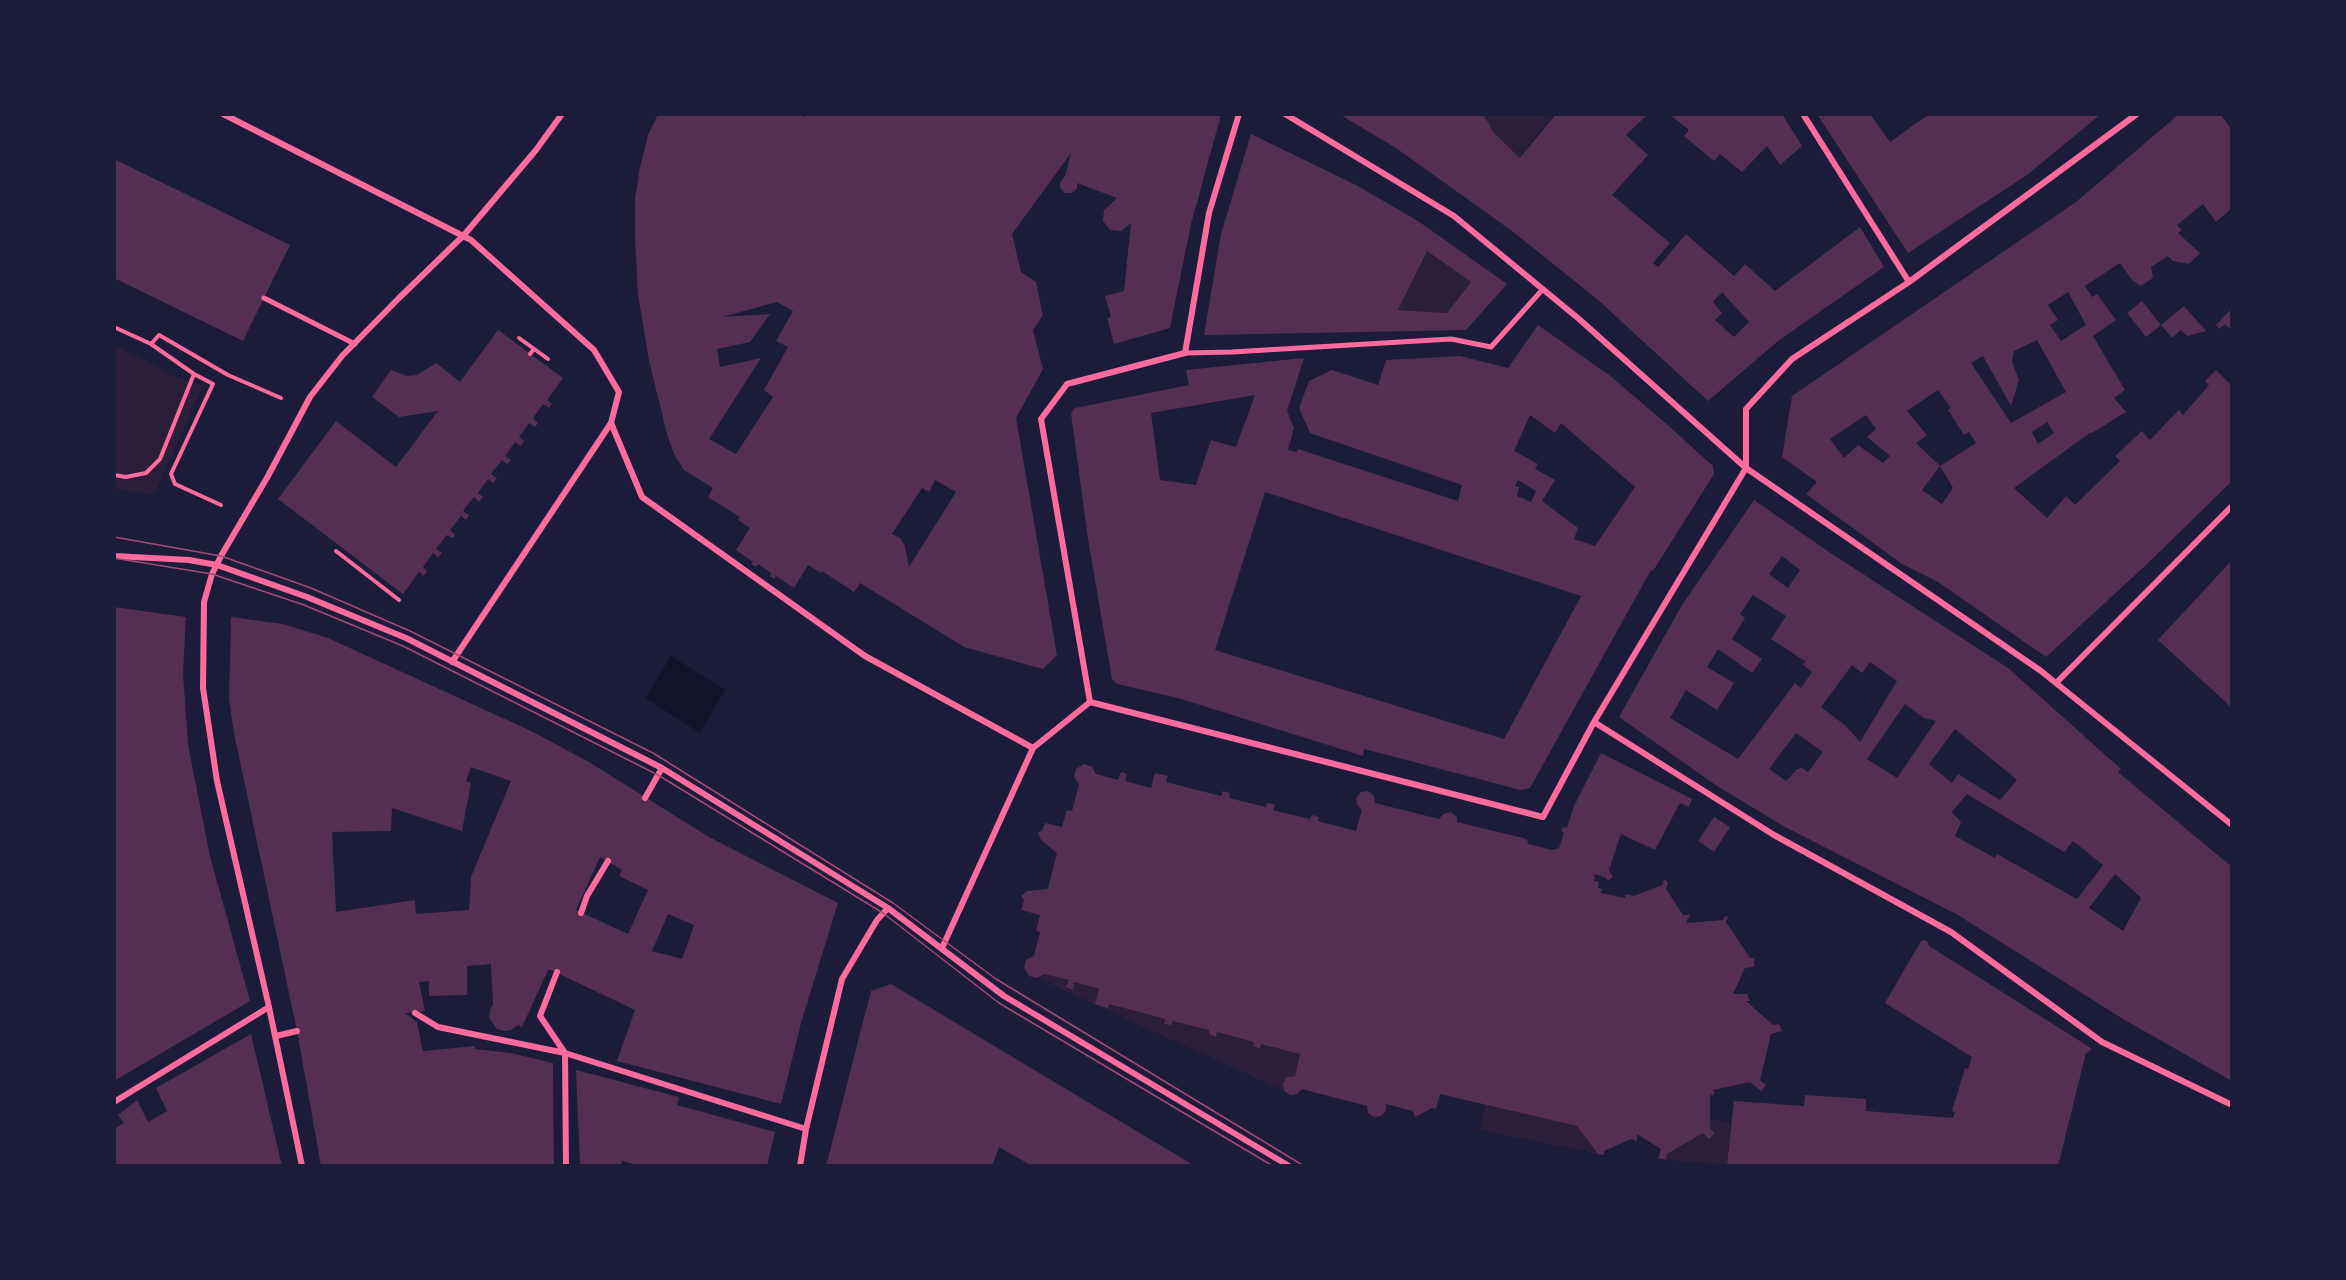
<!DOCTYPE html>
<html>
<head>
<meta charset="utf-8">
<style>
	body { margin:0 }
	#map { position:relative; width:2346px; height:1280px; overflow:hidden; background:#1b1b3a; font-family:"Open Sans",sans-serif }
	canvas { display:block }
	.frame { position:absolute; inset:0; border:116px solid #1b1b3a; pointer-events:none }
</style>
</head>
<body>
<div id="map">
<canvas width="2346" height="1280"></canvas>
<div class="frame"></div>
</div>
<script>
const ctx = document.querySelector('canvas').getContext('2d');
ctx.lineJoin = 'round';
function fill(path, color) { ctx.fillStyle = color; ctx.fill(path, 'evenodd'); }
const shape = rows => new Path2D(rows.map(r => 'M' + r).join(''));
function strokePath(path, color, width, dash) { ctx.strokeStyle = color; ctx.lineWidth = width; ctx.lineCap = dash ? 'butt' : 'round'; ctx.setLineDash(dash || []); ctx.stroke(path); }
fill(shape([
	[1483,114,1553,114,1520,158,1494,133],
	[1427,251,1471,282,1447,313,1398,310],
	[114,345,159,367,170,375,203,386,154,495,114,489],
	[1044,974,1069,980,1066,987,1072,990,1074,982,1099,989,1096,1004,1108,1008,1109,1004,1165,1019,1164,1024,1171,1025,1172,1021,1209,1030,1209,1034,1216,1036,1217,1032,1254,1042,1253,1046,1260,1049,1261,1044,1300,1054,1295,1076,1286,1078,1283,1084,1284,1091,1037,978],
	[1485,1104,1577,1126,1598,1154,1480,1130],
	[1710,1120,1731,1122,1727,1165,1666,1160,1667,1154,1703,1133,1709,1139,1715,1133,1710,1129]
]), '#2a1e3b');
fill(shape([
	[671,656,725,690,700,733,646,698]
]), '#12122b');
fill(shape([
	[658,114,798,114,804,117,806,114,1221,115,1191,224,1170,328,1114,344,1107,318,1111,317,1105,296,1124,291,1131,223,1121,231,1110,230,1103,221,1104,210,1117,198,1077,183,1077,188,1072,193,1065,193,1060,188,1060,182,1065,176,1071,153,1012,234,1021,272,1036,282,1043,315,1033,330,1043,369,1016,418,1057,655,1043,669,964,647,860,583,854,592,822,571,821,573,808,565,794,588,776,576,774,579,770,576,771,573,758,564,756,567,751,564,753,562,736,550,750,528,738,520,740,517,708,497,713,488,684,470,675,456,668,438,649,361,638,294,635,237,635,199,640,167,648,135],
	[777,302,793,311,776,341,788,347,764,390,773,397,736,454,709,439,761,358,720,367,717,349,750,342,770,314,722,317],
	[935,480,956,492,909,567,905,546,900,538,892,534,922,488,929,492],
	[1339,114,1483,114,1494,133,1520,158,1556,114,1648,114,1626,135,1648,155,1612,195,1670,243,1653,263,1658,267,1686,234,1734,276,1745,264,1775,291,1860,227,1884,267,1778,341,1708,401,1597,299,1512,231,1396,148],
	[1722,292,1749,322,1734,337,1715,320,1722,313,1713,302],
	[1669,114,1782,114,1802,146,1780,165,1767,146,1742,172,1720,154,1714,161,1684,136,1689,130],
	[1817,114,1870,114,1890,142,1929,114,2101,114,2027,175,1908,253],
	[2179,114,2220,114,2232,130,2232,208,2216,222,2203,204,2177,225,2182,230,2178,233,2200,253,2189,264,2173,261,2168,256,2151,267,2153,278,2141,286,2132,280,2120,263,2085,286,2092,297,2097,294,2116,320,2093,336,2125,390,2114,398,2126,412,2092,433,2091,432,2014,488,2047,518,2066,496,2075,505,2120,461,2115,456,2142,431,2150,440,2179,410,2183,415,2209,385,2205,381,2216,370,2232,386,2232,481,2145,566,2046,657,1938,582,1902,564,1806,494,1817,482,1782,457,1792,396,2076,202],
	[2068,292,2086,325,2061,341,2050,325,2058,320,2048,305],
	[2037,340,2066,392,2011,423,1971,363,1983,356,2011,406,2019,380,2012,362,2014,351],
	[1938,390,1951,408,1948,410,1964,435,1969,432,1976,443,1940,466,1916,443,1927,435,1907,411],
	[1866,415,1876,429,1867,437,1890,456,1883,463,1858,445,1844,458,1830,439],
	[2047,422,2054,433,2038,444,2032,432],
	[1940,466,1953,488,1942,504,1922,490],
	[1251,134,1356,185,1418,221,1507,284,1466,330,1204,335,1221,234],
	[1427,251,1471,282,1447,313,1398,310],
	[114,159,290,245,243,341,114,278],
	[2142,301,2161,325,2146,337,2127,313],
	[2184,306,2206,331,2187,336,2181,330,2172,338,2161,325],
	[2232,308,2232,331,2225,324,2219,329,2216,325],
	[1538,325,1609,375,1662,420,1713,466,1714,474,1653,571,1651,570,1530,788,1521,790,1364,749,1363,756,1178,698,1117,684,1112,679,1088,539,1071,413,1075,408,1189,385,1186,370,1304,358,1287,411,1294,428,1288,450,1297,452,1298,449,1458,501,1462,485,1310,433,1299,408,1309,381,1332,370,1378,385,1386,360,1460,356,1508,368],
	[1255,395,1236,447,1211,440,1196,485,1160,480,1151,413],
	[1530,415,1555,433,1561,423,1635,487,1595,546,1574,539,1578,528,1542,501,1555,480,1535,469,1538,464,1514,451],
	[1518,480,1536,491,1531,502,1517,496,1519,487,1515,486],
	[1265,492,1581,596,1504,739,1215,650],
	[498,330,563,378,547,400,552,404,549,408,543,404,533,418,538,423,535,427,529,423,519,437,524,441,521,446,515,442,505,456,511,460,507,464,502,460,491,474,497,478,493,483,488,479,478,493,483,497,479,502,474,497,463,511,469,515,466,520,461,516,450,530,455,535,452,538,447,535,436,549,442,553,438,557,433,553,423,567,427,571,424,576,419,572,403,594,278,499,336,421,396,467,438,411,399,417,372,397,391,370,407,376,417,375,436,363,460,382],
	[1754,500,1829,552,2008,668,2121,769,2118,772,2232,867,2232,1081,2123,1019,1958,915,1785,827,1717,786,1619,717,1682,605],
	[1782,556,1800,570,1788,588,1769,574],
	[1753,595,1786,616,1771,639,1806,662,1802,664,1812,672,1801,688,1795,683,1738,759,1670,718,1686,690,1717,710,1734,683,1707,667,1718,649,1752,673,1762,659,1732,639,1745,618,1740,614],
	[1870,662,1897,681,1860,742,1846,726,1821,707,1852,665,1862,673],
	[1905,704,1924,718,1936,721,1897,778,1867,759],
	[1955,729,2017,780,2000,800,1958,774,1952,783,1929,764],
	[1796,733,1823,752,1808,772,1802,768,1797,769,1786,781,1769,769],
	[1967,794,2064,852,2073,841,2103,865,2077,899,1997,854,1995,858,1955,836,1961,822,1952,812],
	[2115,874,2141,898,2123,931,2089,908],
	[2232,560,2232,708,2158,640],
	[114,607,186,617,183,673,188,745,210,856,250,1001,114,1081],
	[231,617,283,624,328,638,531,731,589,762,709,837,838,903,801,1023,781,1104,617,1061,635,1010,551,970,548,970,522,1027,518,1025,511,1030,505,1031,497,1029,489,1018,490,1010,493,1004,491,964,467,966,467,995,429,996,429,981,419,982,425,1011,405,1013,417,1022,423,1051,475,1046,475,1049,511,1053,553,1063,554,1166,321,1166,297,1031,234,733,229,699],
	[471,767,511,781,471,877,469,910,416,914,415,900,336,912,332,832,391,831,392,808,462,831,471,783,466,781],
	[600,857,622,870,619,876,648,890,628,934,576,910],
	[668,914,694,925,682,959,652,951],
	[1601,753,1692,799,1689,807,1680,803,1655,850,1621,834,1609,870,1613,877,1608,881,1606,878,1595,874,1594,881,1599,882,1598,888,1602,889,1601,893,1625,898,1626,894,1634,896,1662,885,1664,879,1668,882,1666,889,1683,915,1690,915,1686,923,1723,920,1725,916,1728,917,1726,922,1750,958,1754,958,1754,967,1745,968,1733,994,1747,994,1750,1001,1746,1001,1773,1025,1779,1024,1782,1031,1771,1034,1760,1080,1766,1085,1761,1091,1750,1082,1713,1090,1715,1093,1712,1096,1710,1094,1710,1129,1715,1133,1709,1139,1703,1133,1667,1154,1666,1160,1658,1158,1661,1149,1637,1134,1637,1141,1631,1139,1604,1151,1604,1155,1598,1154,1577,1126,1440,1094,1436,1109,1432,1108,1415,1117,1413,1111,1386,1104,1386,1111,1381,1116,1374,1117,1368,1113,1367,1106,1302,1089,1297,1094,1290,1095,1284,1091,1283,1084,1286,1077,1295,1076,1300,1054,1261,1044,1260,1049,1253,1046,1254,1042,1217,1032,1216,1037,1209,1034,1209,1030,1172,1021,1172,1025,1164,1024,1165,1019,1109,1004,1108,1008,1095,1004,1099,989,1074,982,1073,990,1066,987,1069,980,1044,974,1037,978,1029,976,1024,968,1026,960,1034,956,1040,932,1036,930,1040,915,1021,910,1024,900,1021,896,1027,891,1048,889,1057,853,1041,840,1038,832,1042,831,1045,823,1062,827,1067,810,1072,811,1079,784,1074,777,1076,769,1084,764,1092,767,1096,774,1118,780,1121,772,1127,774,1125,781,1151,788,1155,773,1168,776,1166,782,1221,796,1223,791,1230,793,1229,798,1266,807,1267,803,1275,805,1273,810,1310,819,1312,815,1319,817,1318,821,1356,831,1362,810,1357,805,1356,798,1361,792,1368,791,1374,796,1375,803,1439,819,1443,814,1451,812,1457,817,1457,822,1527,839,1528,844,1552,850,1559,848,1564,833,1561,831,1563,827,1567,828,1574,806],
	[1714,817,1730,827,1714,852,1698,841],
	[1925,940,1928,942,1929,946,2091,1048,2090,1051,2086,1053,2058,1166,1727,1165,1734,1101,1804,1106,1805,1095,1866,1099,1866,1111,1953,1118,1955,1112,1952,1111,1965,1068,1968,1069,1972,1057,1885,1003,1921,941],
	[891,984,1056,1083,1195,1166,1032,1166,999,1147,992,1166,826,1166,871,991],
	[251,1034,282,1166,114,1166,114,1129,124,1123,118,1115,137,1100,148,1122,167,1111,156,1088],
	[576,1070,679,1097,677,1105,775,1132,767,1166,641,1166,622,1161,621,1166,580,1166]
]), '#542f53');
strokePath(shape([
	[114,327,151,344,194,374,213,384,171,474,175,484,221,505],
	[519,338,548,359],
	[151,344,159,335,228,375,281,398],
	[530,354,534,349],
	[114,475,126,477,146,473,160,459,194,374],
	[336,551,399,600]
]), '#ff6b9d', 4);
strokePath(shape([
	[264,298,355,344],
	[1185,353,1232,352,1451,339,1491,347,1543,289]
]), '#ff6b9d', 5);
strokePath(shape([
	[223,114,471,240,594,350,619,392,611,423,452,662],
	[1285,114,1454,216,1579,319,1746,468,2041,671,2232,825],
	[1803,114,1909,282],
	[611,423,642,497,865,656,1033,748],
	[114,556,189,560,217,565,307,597,406,638,662,768,888,908,1004,996,1289,1166],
	[2056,683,2232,506],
	[1090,702,1543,817,1594,722,1746,468,1746,409,1792,359,1909,282,2137,114],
	[1090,702,1041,419,1067,384,1185,353,1209,213,1239,114],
	[1594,722,1774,835,1951,932,2102,1042,2232,1105],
	[645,798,662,768],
	[581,913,587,896,608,861],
	[942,948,1033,748,1090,702],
	[557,972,540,1016,565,1053,566,1166],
	[415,1013,438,1027,565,1053,806,1129],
	[276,1036,297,1031],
	[114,1102,269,1007],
	[302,1166,269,1007,217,781,203,688,204,602,212,574,221,556,268,476,310,397,342,356,398,299,464,235,536,150,562,114],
	[800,1166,806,1129,842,979,877,920,888,908]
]), '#ff6b9d', 6);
strokePath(shape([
	[114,537,221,556,311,588,410,631,653,753,893,903,996,979,1304,1166],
	[114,558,212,574,304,605,403,646,658,775,883,913,999,1003,1273,1166]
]), '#a44b75', 1.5);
</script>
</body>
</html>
